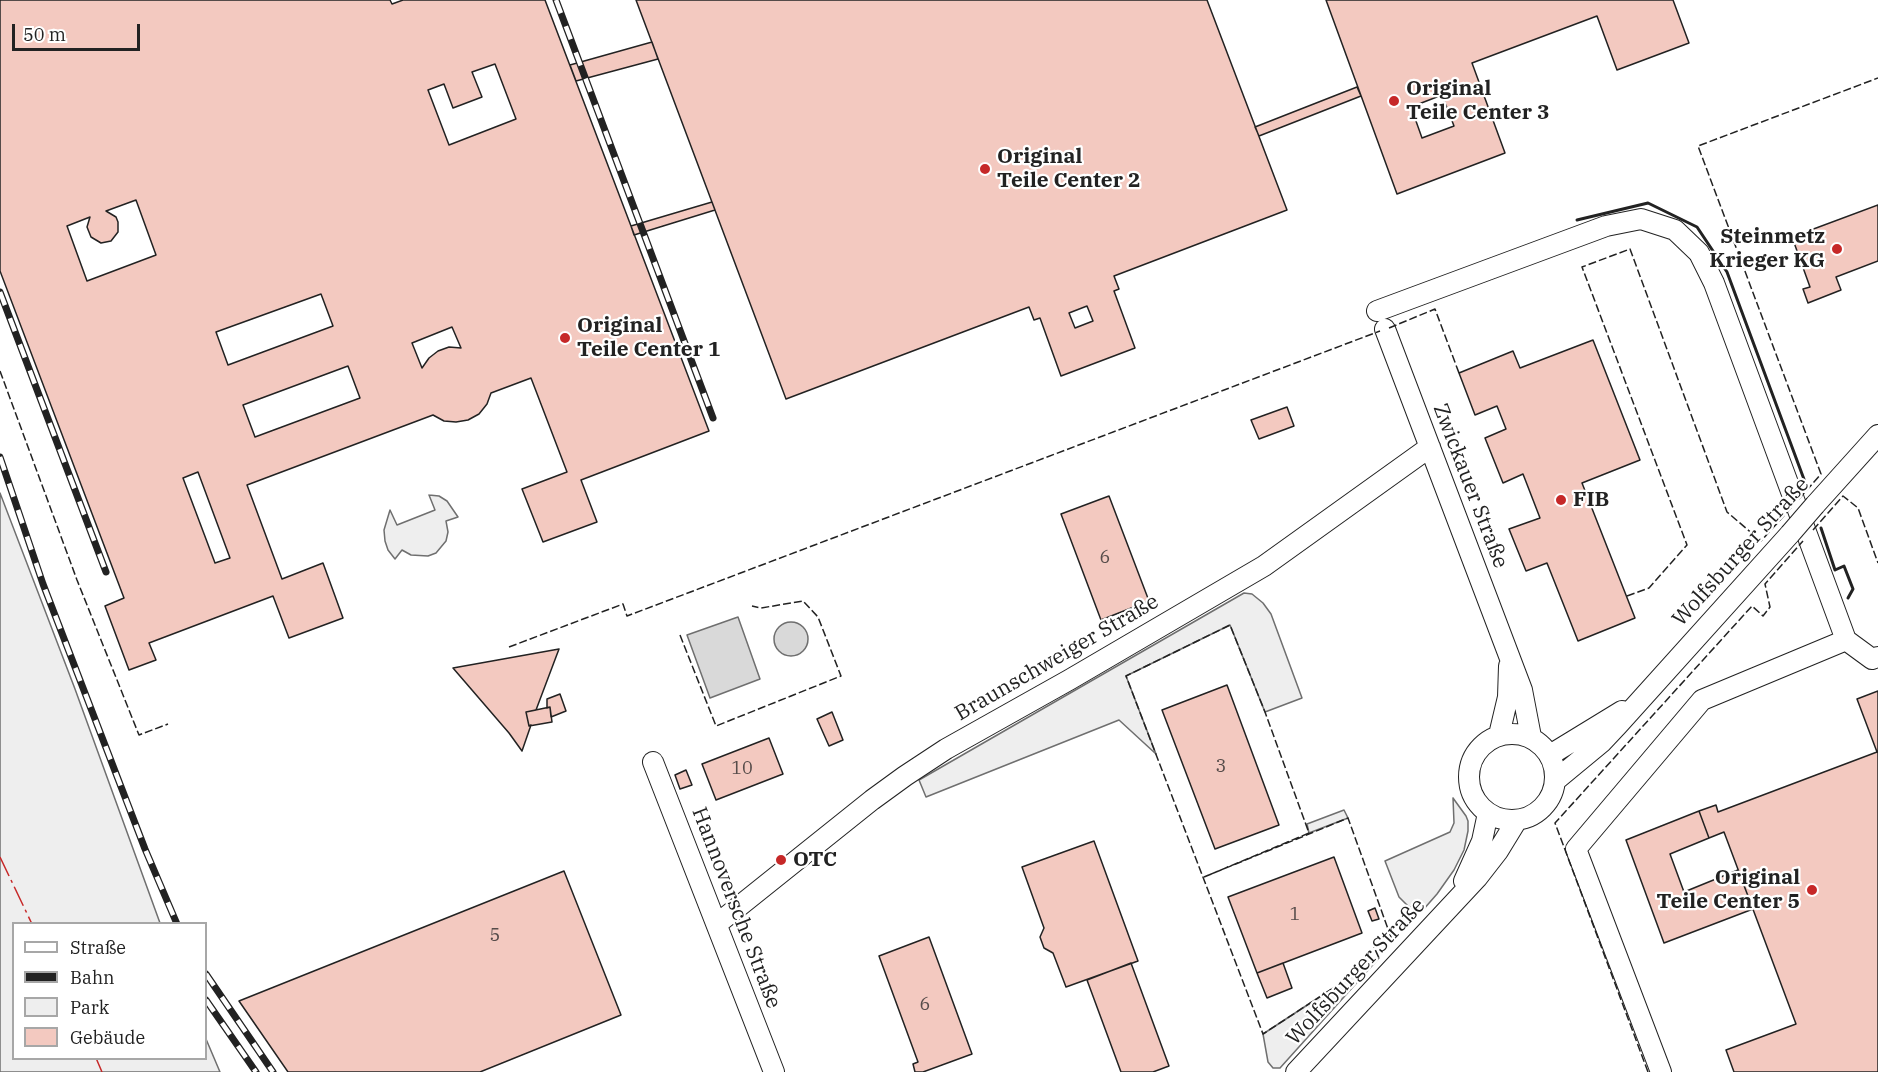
<!DOCTYPE html>
<html>
<head>
<meta charset="utf-8">
<style>
	body { margin:0 }
	#map { position:relative; width:1878px; height:1072px; overflow:hidden; background:#fff; font-family:"IBM Plex Serif",serif }
	canvas { display:block }
	.legend { position:absolute; left:12px; top:922px; width:195px; height:138px; box-sizing:border-box; background:#fff; border:2px solid #a7a7a7; margin:0; padding:8px 10px; list-style:none; font-size:18px; color:#222 }
	.legend li { display:flex; align-items:center; gap:12px; height:30px }
	.legend b { width:30px; border:2px solid #a7a7a7 }
	.scale { position:absolute; left:12px; top:24px; width:128px; height:27px; box-sizing:border-box; border:3px solid #222; border-top:0; padding-left:8px; font-size:18px; line-height:21px; white-space:nowrap; color:#222; -webkit-text-stroke:4px #fff; paint-order:stroke }
</style>
</head>
<body>
<div id="map">
<canvas width="1878" height="1072"></canvas>
<ul class="legend">
<li><b style="height:8px;background:#fff"></b>Straße</li>
<li><b style="height:8px;background:#222"></b>Bahn</li>
<li><b style="height:16px;background:#eee"></b>Park</li>
<li><b style="height:16px;background:#f3c9c0"></b>Gebäude</li>
</ul>
<div class="scale">50 m</div>
</div>
<script>
const ctx = document.querySelector('canvas').getContext('2d');
ctx.lineJoin = 'round';
function fill(path, color) { ctx.fillStyle = color; ctx.fill(path, 'evenodd'); }
const shape = rows => new Path2D(rows.map(r => 'M' + r).join(''));
function strokePath(path, color, width, dash) { ctx.strokeStyle = color; ctx.lineWidth = width; ctx.lineCap = dash ? 'butt' : 'round'; ctx.setLineDash(dash || []); ctx.stroke(path); }
function label(font, color, halo, rows, align = 'center') {
  ctx.font = font + ' "IBM Plex Serif",serif'; ctx.lineWidth = 4.5; ctx.setLineDash([]); ctx.textBaseline = 'middle'; ctx.strokeStyle = halo; ctx.fillStyle = color; for (const [text, x, y, turn = 0] of rows) {
    ctx.save(); ctx.translate(x, y); ctx.rotate((+turn || 0) * Math.PI / 180); ctx.textAlign = isNaN(turn) ? turn : align; if (halo) ctx.strokeText(text, 0, 0); ctx.fillText(text, 0, 0); ctx.restore();
  }
}
const green = shape([
	[0,493,75,689,160,923,14,924,14,1058,206,1058,206,1039,220,1072,0,1072,0,493],
	[429,495,439,496,447,501,458,517,446,521,448,532,446,541,436,553,428,556,411,555,402,550,395,559,388,550,385,541,384,530,390,510,397,525,435,510,429,495],
	[1244,593,1252,594,1263,603,1271,614,1302,698,1265,712,1230,625,1126,676,1156,754,1119,720,926,797,919,780,1244,593],
	[1453,798,1466,816,1468,821,1468,831,1464,850,1454,870,1437,894,1423,910,1415,910,1408,906,1399,897,1385,861,1450,832,1454,823,1453,798],
	[1344,810,1348,818,1309,833,1307,824,1344,810],
	[1379,958,1280,1068,1273,1068,1268,1062,1263,1034,1379,958]
]);
fill(green, '#eee');
strokePath(green, '#6f6f6f', 1.5);
const water = shape([
	[738,617,760,679,710,698,687,635,738,617],
	'774 639a17 17 0 1 1 34 0a17 17 0 1 1-34 0Z'
]);
fill(water, '#d9d9d9');
strokePath(water, '#6f6f6f', 1.5);
const building = shape([
	[0,0,390,0,392,4,403,0,545,0,709,431,581,480,597,522,543,542,522,489,567,472,531,378,491,393,487,404,479,414,468,420,456,422,444,421,433,415,247,485,282,579,323,563,343,618,289,638,273,596,149,643,156,660,129,670,105,606,124,598,0,271,0,0],
	[495,64,516,119,449,145,428,90,444,84,453,108,482,97,472,72,495,64],
	[136,200,156,255,87,281,67,226,90,217,87,227,91,237,101,243,111,241,118,232,118,222,116,217,106,211,136,200],
	[321,294,333,326,228,365,216,332,321,294],
	[452,327,461,348,449,347,438,351,429,358,422,368,412,343,452,327],
	[348,366,360,398,255,437,243,405,348,366],
	[198,472,230,558,215,563,183,478,198,472],
	[636,0,1207,0,1287,210,1114,276,1119,289,1114,291,1135,348,1061,376,1040,318,1034,320,1029,307,786,399,636,0],
	[1087,306,1093,321,1075,328,1069,313,1087,306],
	[1326,0,1673,0,1689,43,1617,70,1597,16,1472,63,1505,153,1397,194,1326,0],
	[1442,95,1454,126,1422,138,1411,107,1442,95],
	[652,42,658,59,576,81,570,65,652,42],
	[1357,87,1361,96,1259,136,1255,127,1357,87],
	[712,202,715,210,634,235,631,226,712,202],
	[1878,205,1878,261,1836,277,1841,290,1808,303,1803,289,1810,287,1792,237,1878,205],
	[1593,340,1640,460,1582,483,1635,618,1578,641,1547,563,1526,571,1509,529,1540,518,1523,474,1503,483,1485,438,1506,429,1497,406,1475,415,1459,373,1513,351,1520,368,1593,340],
	[1287,407,1294,426,1259,439,1251,420,1287,407],
	[1109,496,1149,601,1101,620,1061,514,1109,496],
	[559,649,536,710,526,712,529,726,531,725,522,751,509,733,453,668,559,649],
	[1227,685,1279,825,1215,849,1162,710,1227,685],
	[1878,691,1878,1072,1734,1072,1726,1050,1796,1024,1724,832,1709,838,1699,811,1716,805,1718,812,1877,752,1857,699,1878,691],
	[560,694,566,711,551,717,550,707,547,708,547,699,560,694],
	[550,707,552,722,529,726,526,712,550,707],
	[832,712,843,740,829,746,817,719,832,712],
	[769,738,783,774,716,800,702,764,769,738],
	[686,770,692,785,680,789,675,775,686,770],
	[1699,811,1709,838,1670,854,1684,892,1738,870,1753,909,1664,943,1626,840,1699,811],
	[1094,841,1138,961,1066,987,1053,953,1044,948,1040,937,1044,928,1022,867,1094,841],
	[1334,857,1362,933,1257,973,1228,897,1334,857],
	[564,871,621,1015,480,1072,288,1072,239,1001,564,871],
	[1375,908,1379,919,1372,921,1368,911,1375,908],
	[929,937,972,1054,923,1072,915,1072,913,1064,918,1062,879,956,929,937],
	[1131,963,1169,1066,1153,1072,1121,1072,1087,980,1131,963],
	[1283,963,1292,988,1267,998,1257,973,1283,963]
]);
fill(building, '#f3c9c0');
strokePath(building, '#222', 1.5);
const minor = shape([
	[1377,311,1606,226,1641,219,1675,230,1699,253,1714,283,1846,640,1872,659,1878,657],
	[1385,329,1522,690,1531,737],
	[1815,505,1878,435],
	'1469 777a43 43 0 1 1 86 0a43 43 0 1 1-86 0Z',
	[1499,735,1508,697,1509,666],
	[1550,755,1622,711],
	[653,762,774,1072],
	[1556,780,1602,742,1618,725,1790,534],
	[1464,881,1482,841,1488,813],
	[717,924,872,800,905,776,946,749,1069,680,1264,566,1430,447],
	[1296,1072,1477,878,1498,851,1517,820],
	[1661,1072,1576,849,1702,700,1846,640]
]);
strokePath(minor, '#222', 22);
strokePath(minor, '#fff', 20);
const rail = shape([
	[556,0,713,418],
	[0,292,106,572],
	[0,457,43,584,145,849,177,924],
	[206,974,273,1072],
	[206,1000,256,1072]
]);
strokePath(rail, '#222', 7);
strokePath(rail, '#fff', 4.5, [14]);
const minorBridge = shape([
	[1790,534,1815,505]
]);
strokePath(minorBridge, '#222', 22, []);
strokePath(minorBridge, '#fff', 20);
strokePath(shape([
	[1389,328,1435,309,1459,373],
	[0,371,77,580,139,735,168,724],
	[1799,499,1821,474,1698,146,1878,78],
	[1813,530,1843,496,1858,508,1878,563],
	[1627,596,1649,588,1687,545,1582,267,1630,249,1727,512,1761,541,1791,508],
	[680,635,716,726,841,676,818,617,803,601,761,608,752,606],
	[509,647,623,604,627,616,1380,331],
	[1204,877,1348,818,1392,940,1374,947,1379,958,1263,1034,1126,676,1230,625,1265,712,1309,833,1204,877],
	[1648,1072,1555,823,1752,606,1763,616,1770,607,1765,584,1803,541]
]), '#222', 1.5, [8, 3]);
strokePath(shape([
	[1577,220,1648,203,1697,227,1727,272,1805,482],
	[1821,528,1835,570,1844,566,1853,589,1848,598]
]), '#222', 3);
strokePath(shape([
	[0,857,32,924],
	[96,1058,102,1072]
]), '#c62828', 1.5, [21, 4.5, 3, 4.5]);
for (const [x, y, r, color] of [
	[1394,101,6,"#c62828"],
	[985,169,6,"#c62828"],
	[1837,249,6,"#c62828"],
	[565,338,6,"#c62828"],
	[1561,500,6,"#c62828"],
	[781,860,6,"#c62828"],
	[1812,890,6,"#c62828"]
]) { const dot = new Path2D(); dot.arc(x, y, r, 0, 2 * Math.PI); ctx.fillStyle = color; ctx.fill(dot); strokePath(dot, '#fff', 2); }
label('18px', '#564c4a', null, [
	["6",1105,558],
	["3",1221,767],
	["10",742,769],
	["1",1295,915],
	["5",495,936],
	["6",925,1005]
]);
label('bold 21px', '#222', '#fff', [
	["Original",1406,89],
	["Teile Center 3",1406,113],
	["Original",997,157],
	["Teile Center 2",997,181],
	["Steinmetz",1825,237,"right"],
	["Krieger KG",1825,261,"right"],
	["Original",577,326],
	["Teile Center 1",577,350],
	["FIB",1573,500],
	["OTC",793,860],
	["Original",1800,878,"right"],
	["Teile Center 5",1800,902,"right"]
], 'left');
label('21px', '#222', '#fff', [
	["Zwickauer Straße",1470,486,69],
	["Wolfsburger Straße",1741,552,-48],
	["Braunschweiger Straße",1057,658,-30],
	["Hannoversche Straße",736,908,69],
	["Wolfsburger Straße",1356,972,-47]
]);
</script>
</body>
</html>
